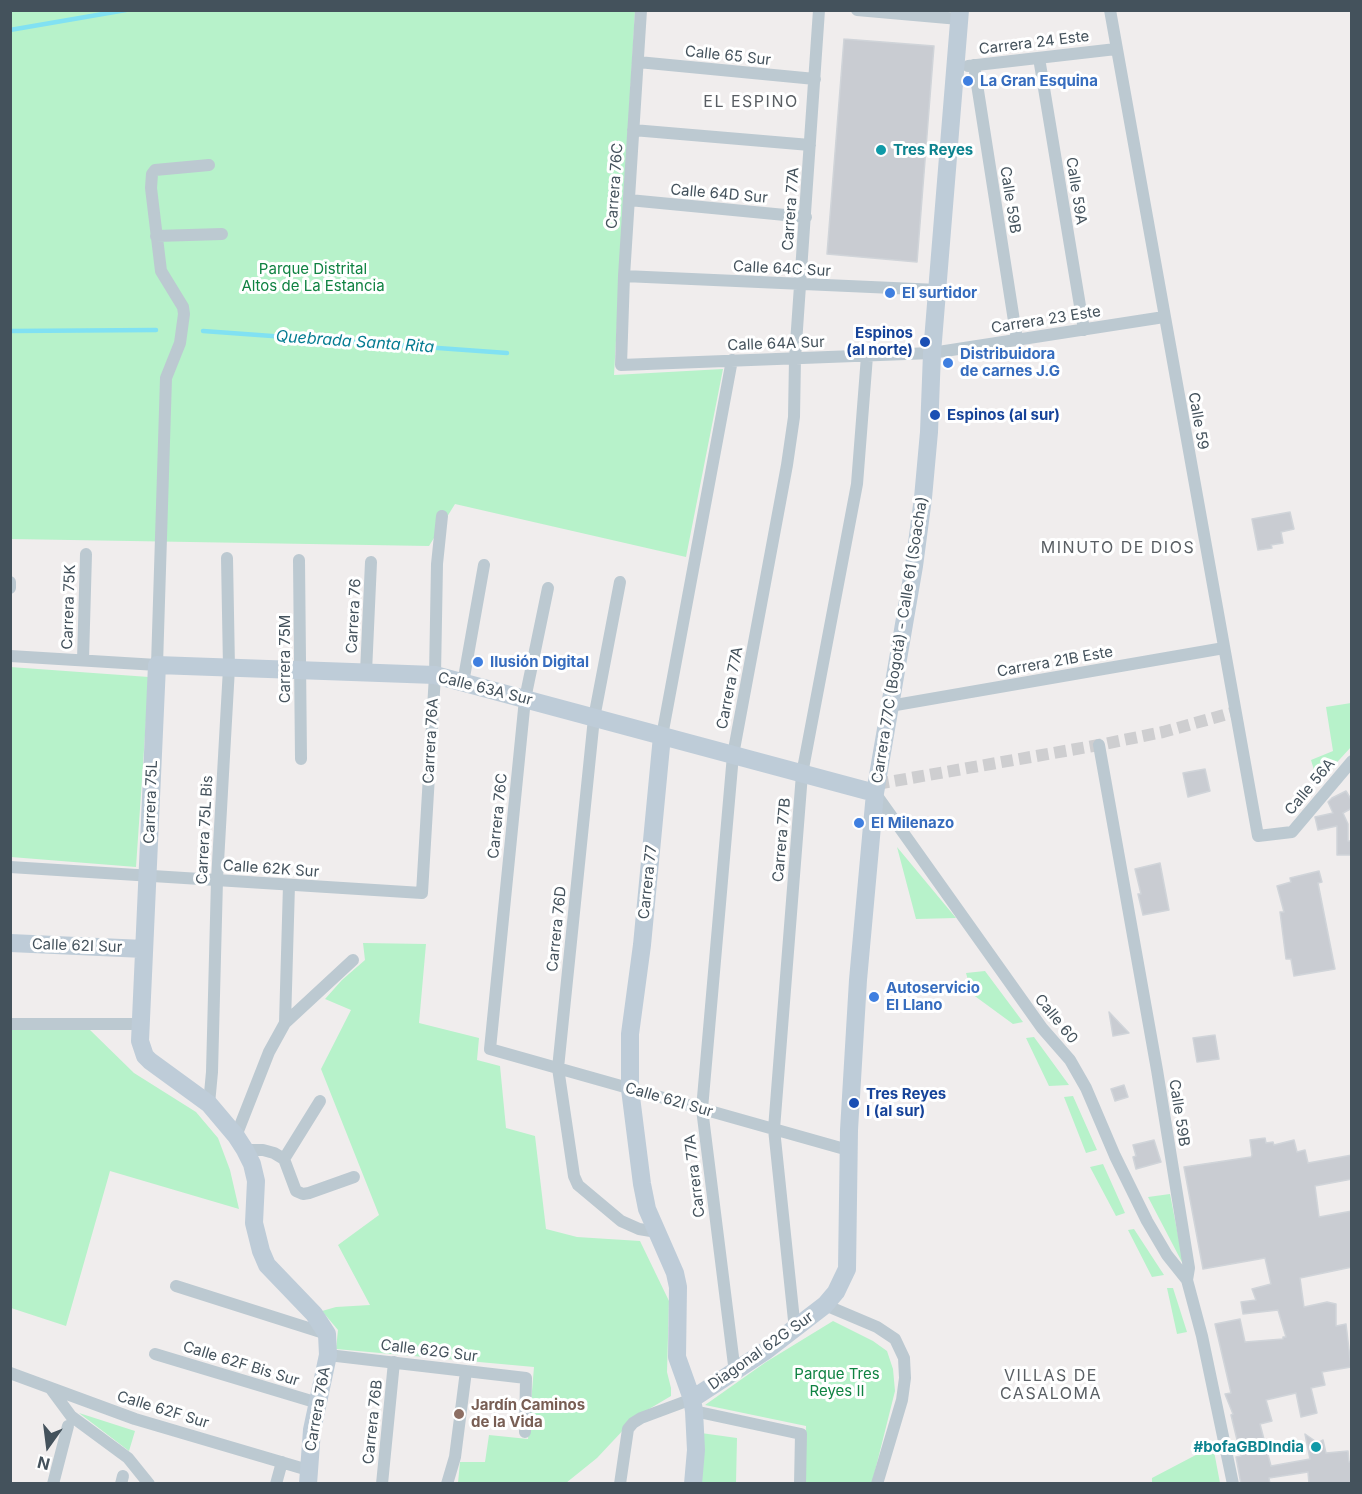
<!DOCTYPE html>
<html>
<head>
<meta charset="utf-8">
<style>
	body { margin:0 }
	#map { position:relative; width:1362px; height:1494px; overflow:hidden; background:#f0eded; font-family:Inter,sans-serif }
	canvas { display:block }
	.frame { position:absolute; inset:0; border:12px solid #44525c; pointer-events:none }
	.north { position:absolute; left:18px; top:1416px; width:60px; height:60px; -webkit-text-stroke:4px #fff; paint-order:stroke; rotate:194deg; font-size:16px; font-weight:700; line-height:24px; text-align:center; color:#44525c }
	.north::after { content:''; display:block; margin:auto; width:21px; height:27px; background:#44525c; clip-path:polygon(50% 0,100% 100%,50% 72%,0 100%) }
</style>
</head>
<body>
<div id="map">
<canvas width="1362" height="1494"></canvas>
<div class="frame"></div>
<div class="north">N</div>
</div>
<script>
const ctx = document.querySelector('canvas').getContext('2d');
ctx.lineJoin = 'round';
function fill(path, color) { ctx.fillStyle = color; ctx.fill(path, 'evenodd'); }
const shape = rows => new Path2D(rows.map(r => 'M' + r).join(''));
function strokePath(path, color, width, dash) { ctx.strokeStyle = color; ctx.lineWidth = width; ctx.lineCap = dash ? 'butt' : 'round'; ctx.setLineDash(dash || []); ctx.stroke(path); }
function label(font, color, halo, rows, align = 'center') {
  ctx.font = font + ' Inter,sans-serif'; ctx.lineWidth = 6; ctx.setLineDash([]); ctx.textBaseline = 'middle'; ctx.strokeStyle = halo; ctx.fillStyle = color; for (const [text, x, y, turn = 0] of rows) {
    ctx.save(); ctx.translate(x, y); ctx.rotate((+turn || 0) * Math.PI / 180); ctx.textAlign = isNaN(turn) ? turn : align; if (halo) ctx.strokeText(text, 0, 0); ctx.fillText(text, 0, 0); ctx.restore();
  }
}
fill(shape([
	[11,11,635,11,614,375,723,369,686,557,455,504,429,546,11,539],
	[10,667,149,677,136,867,11,857],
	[1351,703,1351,747,1318,783,1311,760,1333,751,1326,707],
	[897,847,956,918,916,919],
	[363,943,426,944,419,1023,479,1038,477,1060,500,1066,506,1128,535,1136,546,1229,577,1237,640,1241,669,1301,667,1372,671,1388,671,1396,644,1412,627,1426,597,1458,566,1483,458,1483,460,1462,485,1462,489,1435,528,1439,534,1367,336,1349,338,1330,322,1311,336,1307,370,1305,338,1245,379,1215,321,1069,351,1010,325,999,342,980,365,960],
	[985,971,1023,1022,1013,1024,972,994,966,973],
	[11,1029,89,1029,134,1073,196,1112,218,1138,230,1170,239,1209,110,1171,66,1326,11,1308],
	[1034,1037,1069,1085,1049,1086,1026,1038],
	[1073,1096,1097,1150,1086,1153,1064,1097],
	[1103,1164,1125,1213,1116,1216,1090,1167],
	[1170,1194,1184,1266,1148,1197],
	[1134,1229,1164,1275,1152,1277,1128,1230],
	[1167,1288,1173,1288,1187,1332,1177,1334],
	[833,1321,873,1341,887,1351,893,1369,895,1391,872,1483,805,1483,806,1426,705,1405,766,1362],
	[79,1413,135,1431,129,1451],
	[701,1433,737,1438,736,1483,699,1484],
	[1213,1446,1220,1483,1152,1483,1152,1478]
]), '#b7f2ca');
strokePath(shape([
	[10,30,126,10],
	[10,331,156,330],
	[203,331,507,353]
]), '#81e1f2', 4.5);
const building = shape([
	[844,39,934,46,917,262,827,254,844,39],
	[1290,512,1294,529,1281,532,1283,543,1271,545,1272,548,1258,550,1252,519,1290,512],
	[1205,769,1210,791,1188,797,1183,773,1205,769],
	[1346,791,1352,801,1352,808,1343,813,1348,824,1348,841,1352,841,1352,855,1337,855,1337,826,1318,830,1315,817,1333,813,1328,802,1332,798,1346,791],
	[1160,863,1169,910,1143,915,1138,894,1141,894,1135,869,1160,863],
	[1319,871,1322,882,1318,883,1335,969,1294,976,1291,959,1286,959,1280,912,1284,912,1277,886,1291,882,1290,878,1319,871],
	[1109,1012,1129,1033,1113,1036,1109,1012],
	[1215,1035,1219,1059,1197,1062,1193,1038,1215,1035],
	[1124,1085,1128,1097,1115,1101,1111,1089,1124,1085],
	[1265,1138,1266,1143,1273,1142,1274,1145,1294,1140,1297,1152,1305,1150,1308,1163,1352,1155,1352,1179,1315,1186,1319,1217,1352,1211,1352,1267,1300,1278,1304,1307,1327,1302,1336,1304,1336,1326,1346,1324,1351,1367,1322,1372,1325,1385,1311,1388,1317,1413,1301,1417,1296,1393,1266,1400,1272,1421,1260,1424,1271,1466,1310,1459,1305,1434,1318,1443,1323,1440,1326,1453,1348,1451,1349,1462,1352,1461,1352,1484,1309,1484,1308,1472,1269,1478,1270,1484,1241,1484,1236,1457,1241,1456,1231,1415,1233,1414,1225,1394,1231,1393,1215,1324,1240,1319,1245,1342,1283,1339,1283,1337,1286,1337,1278,1310,1243,1314,1241,1302,1256,1300,1252,1289,1271,1284,1265,1258,1203,1269,1184,1167,1251,1157,1252,1155,1250,1140,1265,1138],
	[1154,1140,1161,1162,1136,1169,1133,1157,1136,1156,1133,1145,1154,1140]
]);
fill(building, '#c9ccd2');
strokePath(building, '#d0d4d9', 1.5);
strokePath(shape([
	[877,784,1099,745,1163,732,1235,712]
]), '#ceced0', 12, [12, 6]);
strokePath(shape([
	[641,10,624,276,621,365,932,353,1164,317],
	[857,10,959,19],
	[1110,10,1258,836,1292,832,1352,761],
	[1039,58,1084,330],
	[638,62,815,79],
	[974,65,1017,340],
	[968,66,1116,49],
	[633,130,810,145],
	[629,200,806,217],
	[156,236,222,234],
	[624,276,938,290],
	[299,560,301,759],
	[10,582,10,588],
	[620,582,594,718,558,1068,574,1176,578,1185,621,1221,639,1229,657,1232],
	[548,588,525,699,490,1049,848,1150],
	[10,656,157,665,166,378,180,343,184,314,183,307,161,271,151,188,152,174,155,170,209,165],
	[83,660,86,554],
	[366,672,371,562],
	[463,683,484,565],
	[890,706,1224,648],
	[662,736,732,360],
	[1099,745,1157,1070,1189,1268,1187,1280,1202,1336,1233,1484],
	[875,793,1042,1028,1070,1060,1086,1088,1115,1156,1147,1221,1167,1255,1187,1280],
	[10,867,422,893,435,675,437,564,442,516],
	[285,1023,289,885],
	[10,1024,141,1024],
	[209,1104,212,1072,217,880,229,668,227,558],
	[236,1136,269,1052,285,1023,353,960],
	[245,1150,263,1150,274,1153,284,1159,296,1191,303,1194,309,1193,354,1177],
	[284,1159,320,1101],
	[176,1286,327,1334],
	[825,1305,877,1327,895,1339,904,1358,905,1378,902,1400,877,1484],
	[795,1330,774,1129,802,774,857,484,867,356],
	[155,1354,318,1403],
	[328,1355,526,1378,525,1432],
	[10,1373,135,1419,308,1470],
	[735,1373,702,1109,733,755,787,465,794,417,795,358,819,10],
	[51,1389,71,1416,128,1458,149,1484],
	[694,1411,801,1434,800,1484],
	[53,1484,68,1426],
	[121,1484,123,1476],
	[276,1484,282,1462],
	[382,1484,394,1362],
	[447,1484,455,1457,466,1371],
	[620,1484,628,1429,633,1423,641,1418,692,1399]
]), '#bcc9d1', 12);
strokePath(shape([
	[662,736,642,945,630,1034,630,1089,642,1184,647,1209,675,1273,678,1287,677,1357,692,1399,694,1411,696,1450,693,1484],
	[10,943,144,949],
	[692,1399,764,1352,825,1305,836,1292,847,1269,849,1130,858,980,875,793,914,566,923,498,929,432,932,353,960,10],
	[308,1484,312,1430,328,1355,327,1334,314,1314,267,1265,261,1251,254,1223,256,1181,252,1164,245,1150,236,1136,209,1104,150,1061,145,1056,140,1041,157,665,435,675,875,793]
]), '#beccd8', 18);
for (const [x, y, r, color] of [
	[968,81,6,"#3f7fe0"],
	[881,150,6,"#0f9aa8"],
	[890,293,6,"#3f7fe0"],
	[925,342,6,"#1a4fb4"],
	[948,363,6,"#3f7fe0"],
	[935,415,6,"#1a4fb4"],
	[478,662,6,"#3f7fe0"],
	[859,823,6,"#3f7fe0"],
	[874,997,6,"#3f7fe0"],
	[854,1103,6,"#1a4fb4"],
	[459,1414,6,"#8d6e63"],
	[1316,1447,6,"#0f9aa8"]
]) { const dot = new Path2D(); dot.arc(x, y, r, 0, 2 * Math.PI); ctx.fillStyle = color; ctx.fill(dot); strokePath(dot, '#fff', 2); }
label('15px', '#44525c', '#fff', [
	["Carrera 24 Este",1034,43,-7],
	["Calle 65 Sur",728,56,6],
	["Carrera 76C",615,186,-86],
	["Calle 59A",1076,191,81],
	["Calle 64D Sur",719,194,5],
	["Calle 59B",1010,200,81],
	["Carrera 77A",791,209,-86],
	["Calle 64C Sur",782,269,3],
	["Carrera 23 Este",1046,320,-9],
	["Calle 64A Sur",776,344,-2],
	["Calle 59",1198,421,80],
	["Carrera 75K",69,607,-88],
	["Carrera 76",354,616,-87],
	["Carrera 77C (Bogotá) - Calle 61 (Soacha)",900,640,-81],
	["Carrera 75M",285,659,-90],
	["Carrera 21B Este",1055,662,-10],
	["Carrera 77A",730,688,-79],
	["Calle 63A Sur",485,689,14],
	["Carrera 76A",431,741,-87],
	["Calle 56A",1310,787,-50],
	["Carrera 75L",151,802,-88],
	["Carrera 76C",498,816,-84],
	["Carrera 75L Bis",205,830,-87],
	["Carrera 77B",782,840,-85],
	["Calle 62K Sur",271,869,4],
	["Carrera 77",648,882,-84],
	["Carrera 76D",557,929,-84],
	["Calle 62I Sur",77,946,2],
	["Calle 60",1056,1019,51],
	["Calle 62I Sur",669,1100,16],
	["Calle 59B",1179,1113,81],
	["Carrera 77A",695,1176,-97],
	["Calle 62G Sur",429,1351,7],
	["Diagonal 62G Sur",761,1351,-35],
	["Calle 62F Bis Sur",241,1364,17],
	["Carrera 76A",318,1409,-80],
	["Calle 62F Sur",163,1410,17],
	["Carrera 76B",373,1422,-84]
]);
label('bold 15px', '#366cbe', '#fff', [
	["La Gran Esquina",980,81],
	["El surtidor",902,293],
	["Distribuidora",960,354],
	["de carnes J.G",960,371],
	["Ilusión Digital",490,662],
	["El Milenazo",871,823],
	["Autoservicio",886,988],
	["El Llano",886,1005]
], 'left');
label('bold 15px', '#0d838f', '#fff', [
	["Tres Reyes",893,150],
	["#bofaGBDIndia",1304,1447,"right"]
], 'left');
label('15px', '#108242', '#fff', [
	["Parque Distrital",313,269],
	["Altos de La Estancia",313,286],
	["Parque Tres",837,1374],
	["Reyes II",837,1391]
]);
label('bold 15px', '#164399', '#fff', [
	["Espinos",913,333,"right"],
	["(al norte)",913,350,"right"],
	["Espinos (al sur)",947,415],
	["Tres Reyes",866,1094],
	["I (al sur)",866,1111]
], 'left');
label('bold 15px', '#785e54', '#fff', [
	["Jardín Caminos",471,1405],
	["de la Vida",471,1422]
], 'left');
ctx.letterSpacing = '1.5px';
label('16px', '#595e63', '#fff', [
	["EL ESPINO",751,102],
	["MINUTO DE DIOS",1118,548],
	["VILLAS DE",1051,1376],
	["CASALOMA",1051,1394]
]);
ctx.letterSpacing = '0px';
label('italic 16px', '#057c91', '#fff', [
	["Quebrada Santa Rita",355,342,4]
]);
</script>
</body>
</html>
